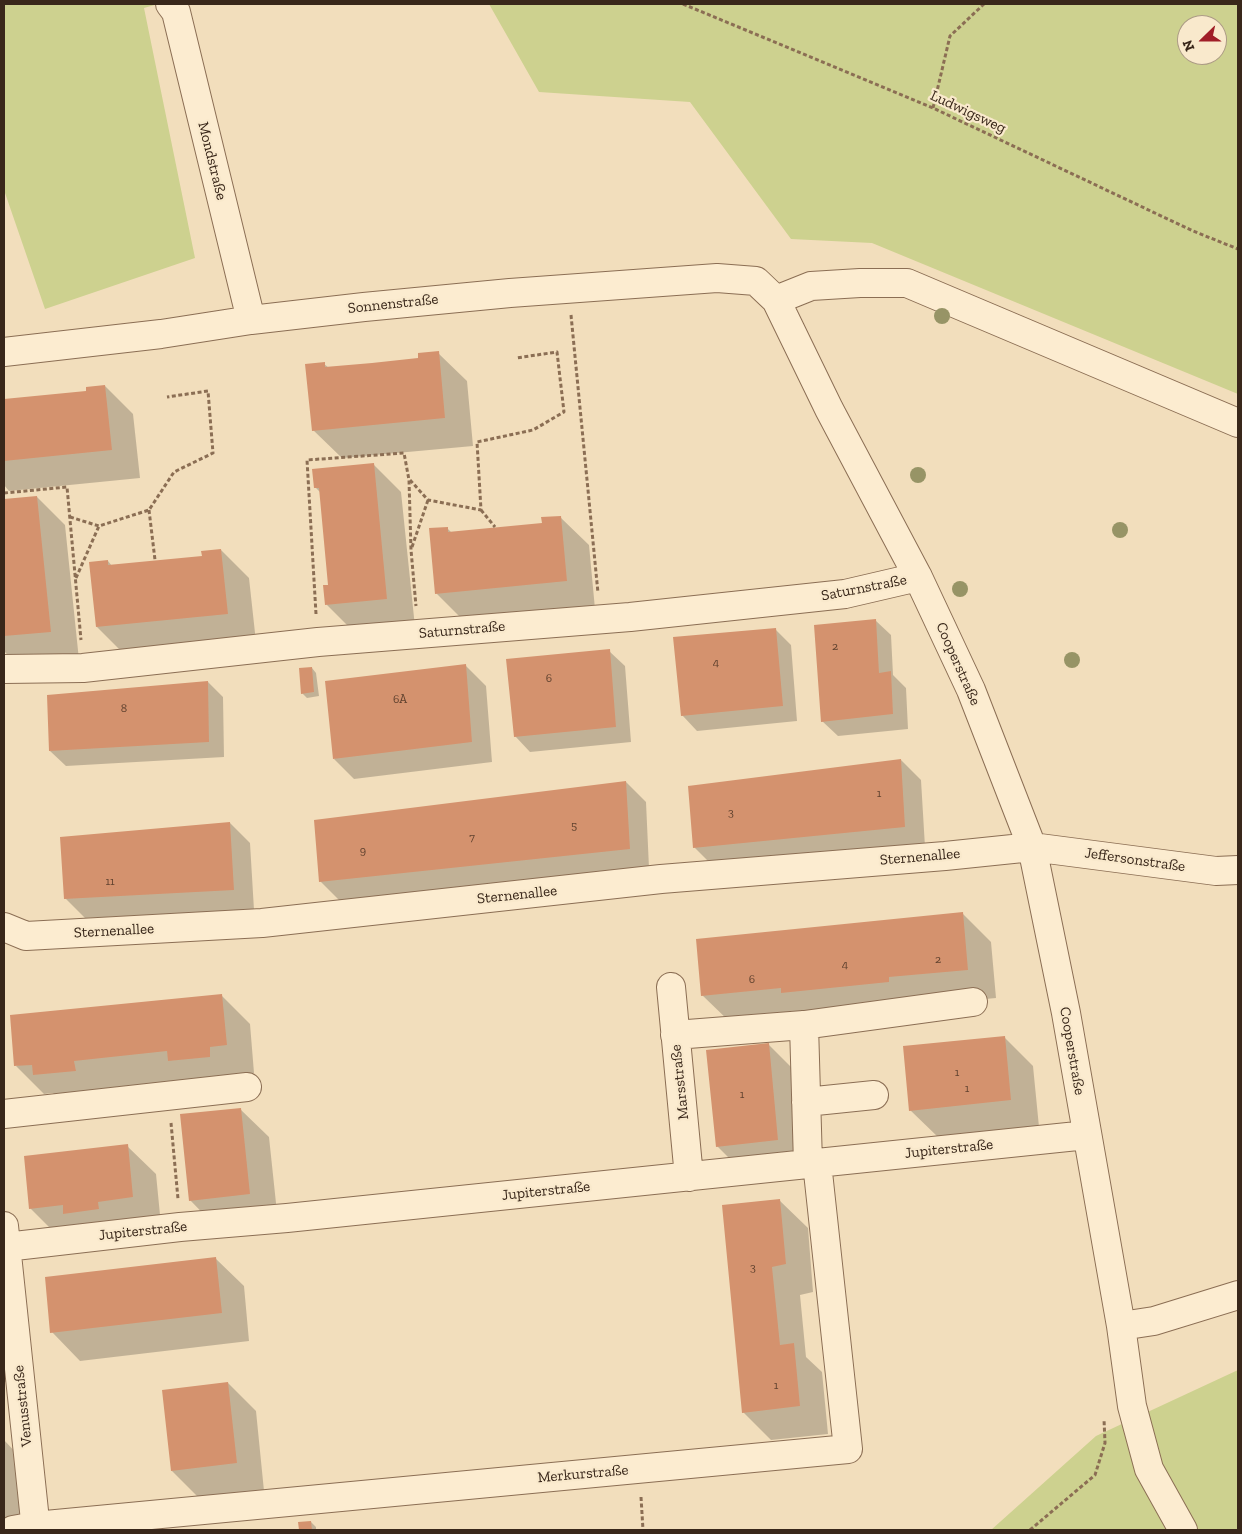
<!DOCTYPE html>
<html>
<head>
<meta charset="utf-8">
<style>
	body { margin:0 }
	#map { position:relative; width:1242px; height:1534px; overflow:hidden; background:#f2debc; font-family:"Zilla Slab",serif }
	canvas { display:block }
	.frame { position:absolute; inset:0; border:5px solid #39271a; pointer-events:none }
	.north { position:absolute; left:1177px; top:15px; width:50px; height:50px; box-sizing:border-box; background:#f9e9cc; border:1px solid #ac9b85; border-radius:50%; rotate:248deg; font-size:14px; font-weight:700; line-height:20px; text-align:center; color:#39271a }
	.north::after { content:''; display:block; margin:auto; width:18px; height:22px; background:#a01e27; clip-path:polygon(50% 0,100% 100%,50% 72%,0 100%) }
</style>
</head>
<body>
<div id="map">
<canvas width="1242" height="1534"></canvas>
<div class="frame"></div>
<div class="north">N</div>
</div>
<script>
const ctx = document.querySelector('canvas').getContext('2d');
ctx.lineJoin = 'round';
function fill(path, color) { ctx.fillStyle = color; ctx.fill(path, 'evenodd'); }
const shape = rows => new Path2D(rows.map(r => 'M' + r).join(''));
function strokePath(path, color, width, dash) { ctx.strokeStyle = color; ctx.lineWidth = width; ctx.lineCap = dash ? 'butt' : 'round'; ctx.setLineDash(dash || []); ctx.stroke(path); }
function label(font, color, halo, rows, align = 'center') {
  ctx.font = font + ' "Zilla Slab",serif'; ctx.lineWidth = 4.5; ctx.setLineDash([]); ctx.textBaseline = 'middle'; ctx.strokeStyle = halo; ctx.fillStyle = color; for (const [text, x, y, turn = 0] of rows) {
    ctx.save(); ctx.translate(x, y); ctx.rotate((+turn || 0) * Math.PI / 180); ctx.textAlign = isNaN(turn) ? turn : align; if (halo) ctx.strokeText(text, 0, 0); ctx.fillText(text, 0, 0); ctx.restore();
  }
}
fill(shape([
	[4,4,158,4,144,8,195,258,45,309,4,190],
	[489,4,1238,4,1238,394,872,243,791,239,690,102,539,92],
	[1187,25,1217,25,1217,55,1187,55],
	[1238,1370,1238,1530,991,1530,1096,1436]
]), '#cdd18f');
fill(shape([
	[438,353,467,381,473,446,342,458,313,430,324,364,329,368,420,359],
	[105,386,133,414,140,478,9,491,4,485,4,400,87,392],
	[373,464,401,492,415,627,355,633,327,605,330,586,321,493,315,487],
	[37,497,65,525,79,660,18,666,4,651,4,500],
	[560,517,589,545,595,609,464,621,436,593,447,528,452,533,543,524],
	[221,550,249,578,256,642,125,655,97,627,108,561,112,566,203,557],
	[875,620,891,635,893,675,906,688,908,729,838,736,822,721],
	[776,630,791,645,797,721,697,731,682,715],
	[609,651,625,666,631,742,530,752,515,736],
	[466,666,486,686,492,762,354,779,334,759],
	[312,668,316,673,319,696,307,698,302,693],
	[208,682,223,697,224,757,66,766,50,751],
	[901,760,921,780,925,847,714,867,694,847],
	[626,782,646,802,649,868,340,901,320,881],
	[230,823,250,843,254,910,85,918,65,898],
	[962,913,991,942,996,998,731,1023,702,995],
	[222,996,250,1024,254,1073,102,1089,103,1099,62,1103,53,1093,44,1094,16,1066],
	[1004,1037,1033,1066,1039,1127,939,1138,910,1110],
	[768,1044,797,1073,806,1168,745,1174,717,1146],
	[240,1109,269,1137,278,1222,218,1229,190,1200],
	[127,1146,156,1174,161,1225,59,1237,30,1208],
	[779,1200,808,1228,813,1292,800,1295,806,1357,822,1372,828,1434,771,1440,743,1412],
	[215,1258,244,1286,249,1341,80,1361,52,1332],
	[4,1306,11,1381,4,1382],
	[228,1383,256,1411,264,1491,200,1499,172,1471],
	[4,1440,20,1457,28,1530,4,1530],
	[311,1522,316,1527,316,1530,300,1530,300,1523]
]), '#0003');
fill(shape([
	[439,351,445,418,312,431,305,364,325,362,325,367,372,363,418,358,418,353],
	[105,385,112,450,4,461,4,399,86,391,86,387],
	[374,463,387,599,325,605,323,585,328,585,319,488,314,488,312,469],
	[37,496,51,632,4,636,4,499],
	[561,516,567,581,435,594,429,528,448,527,448,532,542,523,541,517],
	[221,549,228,614,96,627,89,562,108,560,108,565,202,556,201,551],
	[876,619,879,673,891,671,893,714,821,722,814,625],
	[776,628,783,706,681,716,673,637],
	[610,649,616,727,514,737,506,659],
	[466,664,472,742,333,759,325,681],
	[312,667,314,692,301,694,299,668],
	[208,681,209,742,49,751,47,695],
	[901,759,905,827,693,848,688,786],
	[626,781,630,849,319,882,314,820],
	[230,822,234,890,64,899,60,837],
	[963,912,968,970,889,977,889,982,781,993,781,988,701,996,696,939],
	[222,994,227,1045,210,1047,210,1057,168,1061,167,1051,74,1061,76,1071,33,1075,32,1065,14,1066,10,1015],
	[1005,1036,1011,1100,909,1111,903,1046],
	[769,1043,778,1140,716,1147,706,1050],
	[241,1108,250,1194,189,1201,180,1114],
	[128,1144,133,1197,98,1202,99,1209,63,1214,63,1205,29,1209,24,1156],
	[780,1199,786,1264,772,1267,780,1345,794,1343,800,1406,742,1413,722,1205],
	[216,1257,222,1313,50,1333,45,1277],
	[228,1382,237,1463,171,1471,162,1390],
	[311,1521,312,1530,299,1530,298,1522]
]), '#d4926e');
const minor = shape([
	[170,4,176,12,251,320],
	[776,300,811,286,860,283,907,283,1238,423],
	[4,352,161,334,251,320,364,307,510,293,717,278,756,281,776,300,829,409,918,577,971,690,1032,847,1066,1013,1121,1326,1132,1406,1149,1469,1183,1530],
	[4,669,83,668,318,642,630,617,845,594,918,577],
	[4,927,26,936,262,923,661,879,945,856,1032,847,1216,871,1238,870],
	[671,987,689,1177],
	[804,1025,808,1164],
	[675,1035,804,1025,973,1002],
	[806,1102,874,1095],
	[4,1114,247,1087],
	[4,1226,36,1530],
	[6,1247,180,1227,287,1218,1087,1135],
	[1121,1326,1154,1321,1238,1295],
	[13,1530,35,1526,848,1449,817,1163]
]);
strokePath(minor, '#8b6e54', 30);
strokePath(shape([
	[683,4,933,108,1193,231,1238,249],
	[933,108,950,36,984,4],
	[571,315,598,593],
	[410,480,428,500,481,510,477,442,533,430,564,412,557,352,516,358],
	[4,493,67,487,81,640],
	[149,510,155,560],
	[481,510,495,527],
	[70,517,99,526,149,510,174,472,213,453,208,391,167,397],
	[412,547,428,500],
	[76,578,99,526],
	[316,614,307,460,404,453,409,480,411,550,416,606],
	[171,1123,178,1199],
	[641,1497,643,1530],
	[1030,1530,1095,1475,1105,1443,1104,1419]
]), '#8b6e54', 3, [4, 2.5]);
strokePath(minor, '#fcecd0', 28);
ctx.fillStyle = '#979466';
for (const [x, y] of [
	[942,316],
	[918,475],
	[1120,530],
	[960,589],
	[1072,660]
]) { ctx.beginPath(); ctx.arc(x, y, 8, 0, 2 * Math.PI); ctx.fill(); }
label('12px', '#60422f', null, [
	["2",835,647],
	["4",716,663],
	["6",549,679],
	["6A",400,700],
	["8",124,709],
	["1",879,794],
	["3",731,813],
	["5",574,826],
	["7",472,838],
	["9",363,851],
	["11",110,882],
	["2",938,960],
	["4",845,965],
	["6",752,980],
	["1",957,1073],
	["1",967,1089],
	["1",742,1095],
	["3",753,1268],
	["1",776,1386]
]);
label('15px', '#39271a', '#f9e9cc', [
	["Ludwigsweg",968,112,25],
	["Mondstraße",212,161,76],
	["Sonnenstraße",393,304,-6],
	["Saturnstraße",864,588,-11],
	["Saturnstraße",462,630,-5],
	["Cooperstraße",958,664,66],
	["Sternenallee",920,857,-5],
	["Jeffersonstraße",1135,860,8],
	["Sternenallee",517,895,-6],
	["Sternenallee",114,931,-3],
	["Cooperstraße",1072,1051,80],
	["Marsstraße",680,1082,-96],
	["Jupiterstraße",949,1149,-6],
	["Jupiterstraße",546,1191,-6],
	["Jupiterstraße",143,1231,-6],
	["Venusstraße",23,1406,-96],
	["Merkurstraße",583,1474,-5]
]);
</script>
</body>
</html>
